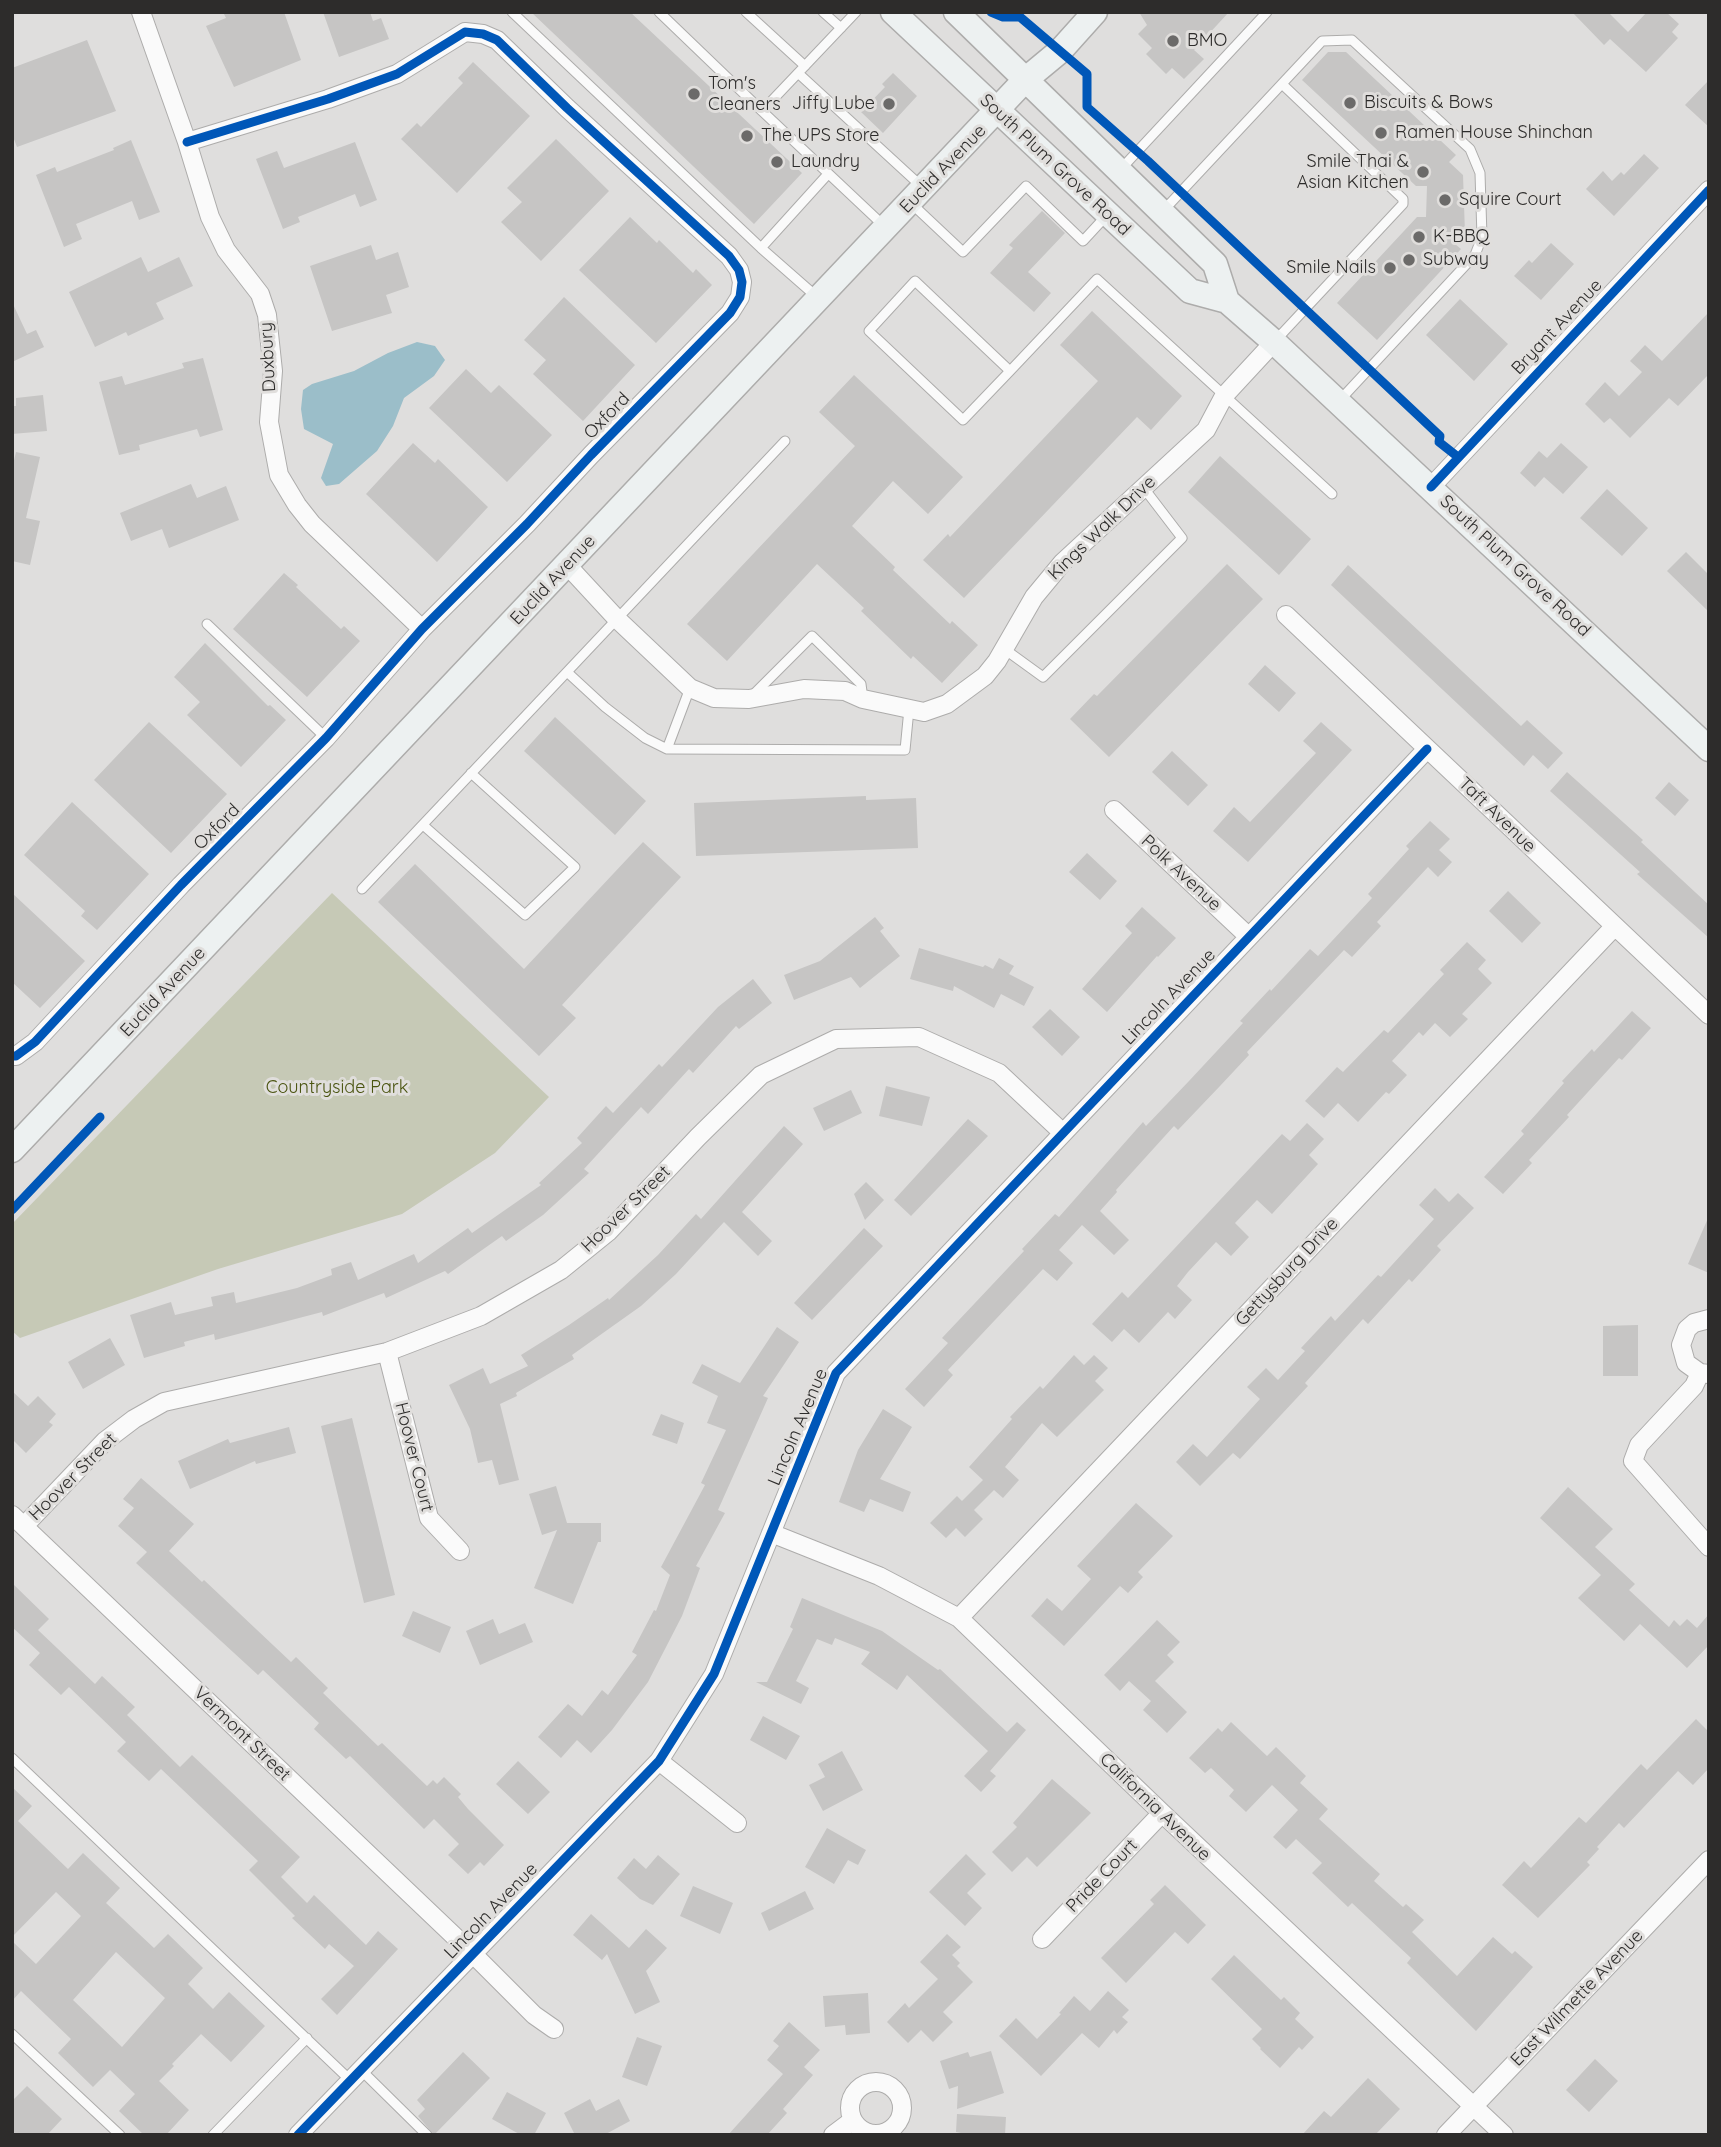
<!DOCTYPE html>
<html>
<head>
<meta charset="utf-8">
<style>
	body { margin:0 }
	#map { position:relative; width:1721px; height:2147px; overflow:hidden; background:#dfdedd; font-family:Quicksand,sans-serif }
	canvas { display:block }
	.frame { position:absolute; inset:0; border:14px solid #2d2c2b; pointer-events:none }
</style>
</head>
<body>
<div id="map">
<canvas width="1721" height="2147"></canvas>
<div class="frame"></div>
</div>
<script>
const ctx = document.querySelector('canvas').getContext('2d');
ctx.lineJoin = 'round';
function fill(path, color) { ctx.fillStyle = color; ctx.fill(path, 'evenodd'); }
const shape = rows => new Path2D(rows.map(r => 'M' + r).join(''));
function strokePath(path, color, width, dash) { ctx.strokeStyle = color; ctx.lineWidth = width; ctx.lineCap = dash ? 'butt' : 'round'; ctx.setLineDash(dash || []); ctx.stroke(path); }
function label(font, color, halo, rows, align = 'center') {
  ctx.font = font + ' Quicksand,sans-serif'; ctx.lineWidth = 6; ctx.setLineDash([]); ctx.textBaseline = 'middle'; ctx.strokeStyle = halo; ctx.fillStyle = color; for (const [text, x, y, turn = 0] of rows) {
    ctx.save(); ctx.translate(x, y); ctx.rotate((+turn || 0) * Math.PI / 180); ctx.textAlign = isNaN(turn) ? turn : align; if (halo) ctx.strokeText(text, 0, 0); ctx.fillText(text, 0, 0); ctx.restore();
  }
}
fill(shape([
	[332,893,549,1097,495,1153,402,1214,218,1269,20,1338,12,1331,12,1224]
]), '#c6c9b6');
fill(shape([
	[417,342,435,346,445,360,434,376,404,398,393,426,377,451,339,484,326,486,321,478,333,444,304,429,301,409,303,390,312,384,354,371,388,353]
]), '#9bbec9');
fill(shape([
	[223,12,284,12,301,60,234,87,206,26,226,18],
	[323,12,370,12,373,21,381,18,389,39,339,57],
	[531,12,630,12,802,173,754,224],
	[1139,12,1229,12,1194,50,1204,59,1184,79,1172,68,1166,74,1146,54,1152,48,1138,34,1147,25],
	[1572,12,1608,12,1628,32,1647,12,1666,12,1679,24,1672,32,1678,38,1646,72,1610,39,1604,45],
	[87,40,116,111,17,147,12,134,12,68],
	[1328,52,1346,52,1456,155,1449,162,1463,175,1465,234,1455,244,1461,249,1377,340,1337,303,1417,217,1426,217,1427,186,1416,186,1302,80],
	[473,62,530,116,457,193,401,139,417,123,421,127,463,83,458,78],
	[893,73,917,96,883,133,861,112,885,87,882,84],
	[1709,80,1709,127,1685,105],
	[556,139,609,191,541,261,501,222,522,202,507,188],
	[131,140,160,212,139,220,132,201,76,224,82,239,64,247,36,175,55,167,57,172,114,150,113,148],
	[355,142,377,200,360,207,355,194,298,217,300,222,283,229,256,159,277,151,284,168],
	[1644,154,1659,168,1614,216,1586,189,1603,171,1612,181,1621,172,1624,175],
	[1042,211,1065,233,1028,272,1051,293,1034,312,990,273,1013,248,1009,245],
	[630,217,657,243,659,240,693,273,696,269,712,285,656,343,579,270],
	[1551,243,1574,264,1541,300,1514,276,1529,260,1532,263],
	[371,245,376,260,398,252,409,287,386,295,392,313,332,331,310,266],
	[141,257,148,272,179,257,193,286,156,303,164,319,128,336,126,332,95,347,69,292],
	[564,297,635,365,583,421,533,374,546,360,524,340],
	[1460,299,1508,344,1474,381,1426,335],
	[12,302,27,334,36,330,44,347,12,362],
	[1092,311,1182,396,1151,430,1137,417,964,598,923,560,948,534,950,537,1098,381,1060,345],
	[1709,312,1709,374,1678,406,1669,398,1630,438,1610,418,1604,423,1585,404,1605,382,1619,396,1642,372,1630,361,1645,345,1662,361],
	[203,358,223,430,200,437,197,429,139,445,140,450,119,455,99,382,122,376,125,385,184,368,182,363],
	[466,369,491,393,499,385,552,435,507,482,429,408],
	[854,375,963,477,928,514,893,481,852,526,895,567,893,570,950,624,952,621,978,645,942,683,913,656,911,659,861,611,864,608,817,564,727,661,687,624,855,446,819,412],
	[43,395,47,431,12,434,12,406,16,406,16,398],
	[413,443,435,463,438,459,488,507,437,562,366,494],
	[1561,443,1588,467,1563,494,1544,477,1535,487,1520,473,1539,451,1547,458],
	[16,452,40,457,26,518,40,521,30,565,12,561,12,469],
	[1220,456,1311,539,1279,575,1188,492],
	[191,484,197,498,226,486,239,520,169,548,162,529,131,541,120,513],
	[1607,489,1648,528,1622,556,1580,518],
	[1686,552,1709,575,1709,612,1667,571],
	[1227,564,1263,599,1109,757,1070,719,1094,694,1097,696],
	[1348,565,1521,726,1527,720,1563,753,1548,769,1533,755,1524,766,1331,585],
	[284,573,298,585,296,587,341,629,344,626,360,641,307,697,233,629],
	[205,643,268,706,270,705,286,720,241,767,187,715,200,702,174,677],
	[1265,665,1296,693,1279,712,1248,684],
	[555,717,646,801,615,835,524,751],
	[149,722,227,794,171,853,94,780],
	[1321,722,1352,750,1248,862,1213,831,1234,807,1250,822,1316,753,1303,741],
	[1172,751,1208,785,1188,806,1152,772],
	[1567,772,1643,840,1641,842,1709,905,1709,938,1637,874,1640,872,1550,791],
	[1669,782,1689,800,1675,816,1655,798],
	[866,796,866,800,916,798,918,848,696,856,694,803],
	[72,802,149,874,97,930,81,916,85,911,24,855],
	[1430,821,1450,839,1439,850,1452,862,1438,877,1428,867,1377,922,1381,926,1352,957,1344,950,1247,1052,1249,1055,1220,1086,1178,1130,1174,1126,1116,1190,1117,1192,1100,1211,1129,1240,1114,1255,1082,1225,1059,1250,1073,1263,1057,1281,1043,1269,948,1370,953,1375,924,1407,905,1389,948,1343,942,1338,1024,1251,1022,1249,1055,1214,1059,1217,1143,1122,1146,1126,1189,1081,1243,1023,1240,1021,1270,989,1271,991,1310,949,1318,956,1372,898,1368,894,1409,849,1406,846],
	[643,842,681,877,562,1005,576,1018,539,1056,378,902,415,864,524,969],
	[1087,853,1117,881,1100,900,1069,872],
	[1508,891,1541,923,1522,943,1489,911],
	[12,893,85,961,40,1008,12,982],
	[1142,907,1176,938,1158,957,1157,956,1107,1012,1082,989,1132,933,1125,926],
	[875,917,884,928,880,931,900,956,860,988,851,977,794,1000,784,975,820,961],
	[1467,942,1486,960,1478,969,1492,983,1462,1014,1468,1019,1450,1037,1435,1023,1423,1036,1419,1032,1392,1061,1407,1075,1389,1094,1386,1092,1358,1122,1338,1103,1324,1118,1305,1101,1337,1067,1343,1072,1384,1030,1388,1033,1444,974,1440,970],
	[919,948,983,967,985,965,993,969,999,958,1014,966,1009,974,1034,987,1024,1006,1001,994,994,1008,954,986,953,991,910,979],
	[753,979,772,1003,739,1029,736,1026,693,1073,689,1069,648,1114,641,1107,584,1169,589,1173,543,1215,506,1241,502,1236,448,1274,445,1271,386,1298,384,1293,323,1316,322,1312,215,1340,214,1334,184,1342,185,1346,144,1358,130,1315,171,1302,175,1315,213,1306,211,1297,234,1292,236,1303,297,1288,332,1275,331,1269,351,1262,358,1280,414,1254,418,1263,468,1228,472,1233,541,1185,539,1183,582,1143,577,1138,606,1106,613,1113,659,1064,662,1067,718,1007],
	[1050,1009,1080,1037,1062,1056,1032,1027],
	[1632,1011,1651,1028,1622,1060,1619,1058,1567,1115,1569,1117,1529,1160,1532,1163,1503,1194,1484,1177,1524,1134,1521,1131,1564,1083,1562,1081,1592,1049,1594,1052],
	[886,1086,930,1097,922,1126,879,1116],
	[851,1090,862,1113,824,1131,813,1108],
	[968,1119,988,1136,911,1216,894,1200],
	[1307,1123,1324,1139,1309,1155,1318,1164,1272,1214,1257,1200,1235,1223,1249,1237,1231,1256,1216,1242,1188,1272,1177,1286,1192,1300,1175,1319,1168,1312,1139,1343,1124,1329,1112,1342,1092,1324,1122,1292,1128,1298,1282,1134,1290,1141],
	[784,1126,803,1144,742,1212,772,1241,758,1256,724,1222,676,1274,641,1306,572,1355,574,1359,516,1393,517,1396,500,1404,519,1480,499,1485,492,1460,478,1463,470,1429,449,1385,483,1368,490,1384,528,1366,521,1355,569,1325,608,1298,609,1300,658,1255,696,1214,701,1219],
	[866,1182,884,1200,865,1220,854,1194],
	[1435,1188,1449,1202,1458,1193,1474,1208,1437,1246,1441,1250,1412,1282,1409,1279,1368,1324,1363,1319,1305,1383,1308,1386,1240,1459,1233,1453,1200,1486,1176,1462,1193,1444,1207,1457,1260,1399,1247,1387,1266,1368,1278,1380,1305,1351,1301,1348,1331,1316,1335,1321,1378,1275,1381,1277,1434,1219,1419,1205],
	[1709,1216,1709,1273,1688,1264],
	[864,1228,883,1246,812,1320,794,1303],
	[1638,1325,1638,1376,1603,1376,1603,1326],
	[777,1327,799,1342,763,1396,768,1398,718,1510,725,1513,696,1566,700,1568,682,1616,648,1682,612,1730,591,1753,577,1740,561,1758,538,1737,568,1704,582,1716,602,1690,608,1695,637,1655,632,1652,654,1610,656,1611,670,1575,661,1567,705,1485,701,1483,726,1430,707,1423,718,1396,692,1383,702,1364,740,1383],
	[110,1338,125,1365,83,1389,68,1362],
	[1074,1355,1084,1365,1094,1355,1108,1368,1095,1381,1104,1390,1057,1437,1042,1423,1005,1467,1019,1480,1003,1498,994,1490,974,1510,983,1519,965,1537,956,1528,946,1538,930,1523,957,1496,962,1501,983,1480,969,1467,1012,1419,1010,1417,1040,1386,1043,1389],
	[12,1391,28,1406,38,1396,56,1414,49,1422,53,1425,26,1453,12,1439],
	[883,1409,912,1427,880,1479,911,1492,903,1512,870,1499,864,1512,839,1502,858,1450],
	[661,1414,684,1423,677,1444,652,1435],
	[352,1418,395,1595,364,1603,321,1426],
	[289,1427,296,1453,256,1464,255,1461,190,1489,178,1461,228,1439,230,1443],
	[141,1478,194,1524,169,1551,202,1582,204,1580,291,1662,296,1657,328,1688,323,1693,378,1746,382,1743,427,1786,433,1780,437,1784,444,1777,461,1794,458,1797,468,1809,504,1845,484,1866,480,1862,468,1874,448,1855,459,1844,434,1819,424,1829,350,1756,346,1759,314,1729,319,1723,263,1670,258,1675,136,1563,147,1552,118,1526,134,1508,123,1499],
	[556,1486,567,1523,601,1523,601,1542,598,1542,573,1604,534,1588,557,1530,542,1535,529,1494],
	[1568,1487,1613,1529,1595,1547,1635,1584,1629,1590,1669,1627,1674,1620,1680,1626,1687,1619,1697,1628,1709,1614,1709,1645,1687,1668,1640,1624,1624,1641,1578,1598,1601,1575,1540,1518],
	[1136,1503,1173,1536,1138,1572,1143,1577,1128,1593,1120,1586,1064,1646,1031,1616,1047,1598,1062,1611,1091,1579,1077,1566],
	[12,1583,49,1619,38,1630,95,1684,102,1676,135,1707,127,1715,180,1767,192,1755,300,1857,281,1877,307,1903,314,1895,366,1945,378,1931,398,1949,337,2015,321,1999,354,1966,329,1944,325,1949,292,1918,295,1916,249,1870,258,1861,161,1769,149,1781,117,1751,126,1742,69,1687,61,1695,29,1665,40,1653,12,1627],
	[802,1598,882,1631,938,1670,940,1669,1007,1732,1017,1722,1026,1730,990,1771,996,1776,981,1792,964,1776,988,1751,907,1675,897,1690,861,1664,870,1652,835,1638,832,1645,817,1639,796,1681,809,1688,801,1704,756,1682,767,1682,793,1629,790,1627],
	[413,1611,451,1627,440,1653,402,1636],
	[493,1619,499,1634,525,1623,533,1642,480,1665,466,1631],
	[1157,1620,1180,1642,1167,1655,1174,1662,1155,1681,1187,1712,1167,1733,1143,1710,1151,1701,1129,1681,1120,1691,1104,1675],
	[763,1716,800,1736,786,1760,750,1740],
	[1696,1719,1709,1732,1709,1768,1693,1785,1678,1771,1624,1828,1619,1823,1597,1847,1599,1849,1587,1862,1590,1865,1538,1918,1502,1885,1524,1861,1531,1868,1579,1817,1586,1823,1641,1764,1647,1770],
	[1231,1722,1267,1756,1276,1747,1306,1776,1300,1783,1328,1809,1319,1819,1380,1874,1374,1881,1403,1907,1406,1904,1424,1920,1412,1932,1457,1976,1493,1937,1512,1954,1515,1951,1533,1967,1476,2031,1407,1963,1411,1958,1352,1903,1348,1907,1312,1873,1322,1863,1296,1839,1286,1849,1273,1837,1298,1810,1272,1785,1246,1812,1229,1796,1234,1790,1211,1768,1205,1773,1189,1758,1218,1728,1222,1732],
	[842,1751,863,1790,823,1811,809,1785,825,1777,818,1764],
	[518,1761,550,1792,528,1814,496,1784],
	[1052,1779,1091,1813,1037,1867,1027,1857,1012,1872,992,1852,1017,1827,1013,1823],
	[12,1787,32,1806,18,1821,68,1869,83,1853,120,1888,106,1903,154,1948,168,1934,203,1968,188,1984,213,2009,229,1992,265,2026,231,2062,201,2034,172,2064,174,2066,159,2081,189,2110,166,2135,144,2135,119,2111,135,2094,110,2070,93,2087,58,2053,71,2039,21,1991,12,2001,12,1941,36,1964,81,1916,56,1892,12,1937],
	[116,1952,165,1998,122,2047,73,2000],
	[827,1828,866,1850,858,1865,848,1860,834,1884,805,1867],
	[966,1854,986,1874,967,1893,982,1908,965,1926,929,1892],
	[658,1855,680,1874,653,1905,640,1899,617,1878,634,1858,646,1869],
	[1165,1885,1206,1925,1188,1944,1175,1932,1126,1983,1101,1958,1154,1904,1150,1900],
	[693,1886,733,1903,720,1934,680,1916],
	[805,1891,814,1909,769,1931,761,1913],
	[591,1914,629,1948,646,1929,667,1948,646,1971,660,2002,635,2014,607,1954,602,1960,573,1935],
	[947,1934,961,1947,952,1955,960,1963,957,1966,973,1982,943,2012,953,2022,933,2042,921,2030,908,2043,887,2022,905,2003,909,2008,938,1979,920,1962],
	[1234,1955,1281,2000,1284,1997,1300,2013,1295,2019,1314,2037,1302,2050,1299,2047,1280,2068,1260,2049,1261,2048,1252,2039,1262,2029,1211,1979],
	[1108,1991,1129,2010,1122,2017,1128,2022,1117,2034,1114,2030,1099,2048,1082,2033,1041,2076,999,2036,1016,2018,1037,2039,1061,2014,1059,2013,1074,1996,1090,2011],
	[868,1993,870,2033,846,2035,845,2025,825,2027,823,1996],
	[789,2022,820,2050,804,2067,813,2075,783,2109,787,2113,767,2135,728,2135,783,2074,767,2060,779,2046,773,2041],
	[637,2037,662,2046,647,2086,622,2077],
	[991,2051,1004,2093,957,2109,958,2086,949,2089,940,2061,968,2052,970,2057],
	[463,2052,490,2078,434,2135,418,2116,425,2109,417,2100],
	[1595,2059,1618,2081,1589,2112,1566,2090],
	[1368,2078,1400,2109,1375,2135,1302,2135,1324,2111,1331,2117],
	[27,2086,62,2119,47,2135,12,2135,12,2101],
	[507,2092,546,2113,534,2135,521,2135,492,2119],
	[590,2099,596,2111,619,2099,630,2121,604,2135,575,2135,564,2113],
	[957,2114,1006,2117,1005,2135,961,2135,961,2133,956,2132]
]), '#c6c5c4');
const lane = shape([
	[512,12,761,248,828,174],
	[659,12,762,111,856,12],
	[746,12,805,66],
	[823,12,841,28],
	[798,73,921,186],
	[762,111,883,225],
	[1120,170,1267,12],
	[912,204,963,252,1026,186,1083,241,1107,215],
	[1163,211,1322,41,1352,40,1470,149,1480,173,1482,237,1475,255,1340,400],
	[761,248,818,298],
	[1276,340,1403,204,1403,199,1282,84],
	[1010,371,915,281,869,331,963,420,1010,371,1097,279,1332,494],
	[207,624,326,738],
	[1003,648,1043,677,1182,538,1143,487],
	[567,672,605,707,645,738,667,749,905,750,909,709],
	[754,694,812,636,861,684,863,699],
	[667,749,690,688],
	[423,825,525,915,575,867,471,773],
	[362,889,785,441],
	[12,1758,350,2080],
	[12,2034,120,2135],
	[360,2069,427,2135],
	[213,2135,307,2038]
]);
const street = shape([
	[141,12,187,142,210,217,226,250,260,294,267,315,273,371,269,422,279,475,297,505,312,524,422,629],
	[1431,487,1709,190],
	[567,565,617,619,690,688,714,698,749,699,804,689,845,691,863,699,924,712,947,704,985,676,997,661,1034,597,1063,562,1206,430,1224,396,1274,342],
	[1286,615,1709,1015],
	[1114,810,1248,936],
	[12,1056,16,1056,35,1042,181,885,326,738,422,629,527,524,591,455,730,313,740,297,742,282,739,270,729,256,567,108,497,40,483,34,465,32,397,74,328,99,187,142],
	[1709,1319,1694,1323,1687,1329,1681,1345,1686,1363,1700,1373,1709,1374],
	[387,1352,429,1518,460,1551],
	[1700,1373,1694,1386,1639,1445,1633,1461,1709,1547],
	[12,1515,472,1953,534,2015,554,2029],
	[24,1526,105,1441,134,1419,164,1402,387,1352,481,1316,561,1270,608,1232,698,1137,761,1075,836,1039,919,1037,999,1073,1062,1132],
	[771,1533,879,1576,959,1618,1162,1813,1504,2135],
	[959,1618,1614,927],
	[659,1761,737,1823],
	[1042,1939,1162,1813],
	'850 2108a26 26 0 1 1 52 0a26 26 0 1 1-52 0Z',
	[298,2135,659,1761,714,1674,836,1373,1427,749],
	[833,2135,853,2120],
	[1446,2135,1709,1860]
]);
const secondary = shape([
	[893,12,1190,291,1227,301,1274,342,1709,749],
	[956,12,1215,264,1227,301],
	[12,1150,1025,80,1060,51,1095,12]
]);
strokePath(lane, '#adacab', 11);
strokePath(street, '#adacab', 20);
strokePath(secondary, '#adacab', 27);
strokePath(lane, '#fafafa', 9);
strokePath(street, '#fafafa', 18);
strokePath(secondary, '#edf1f1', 24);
strokePath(shape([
	[991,12,1003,17,1020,17,1087,74,1087,107,1148,161,1440,436,1439,442,1458,457],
	[1431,487,1709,190],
	[12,1056,16,1056,35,1042,181,885,326,738,422,629,527,524,591,455,730,313,740,297,742,282,739,270,729,256,567,108,497,40,483,34,465,32,397,74,328,99,187,142],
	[12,1210,100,1117],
	[298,2135,659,1761,714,1674,836,1373,1427,749]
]), '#0057b8', 9);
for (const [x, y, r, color] of [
	[1173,41,7,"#6b6a69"],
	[694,94,7,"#6b6a69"],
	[1350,103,7,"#6b6a69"],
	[889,104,7,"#6b6a69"],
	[1381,133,7,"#6b6a69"],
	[747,136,7,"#6b6a69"],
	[777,162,7,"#6b6a69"],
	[1423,172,7,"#6b6a69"],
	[1445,200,7,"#6b6a69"],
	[1419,237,7,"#6b6a69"],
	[1409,260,7,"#6b6a69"],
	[1390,268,7,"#6b6a69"]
]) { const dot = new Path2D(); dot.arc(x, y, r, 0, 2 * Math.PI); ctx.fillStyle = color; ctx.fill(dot); strokePath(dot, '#e0dedc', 2.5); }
label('18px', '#2d2c2b', '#e0dedc', [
	["BMO",1187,41],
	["Tom's",708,84],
	["Cleaners",708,105],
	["Biscuits & Bows",1364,103],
	["Jiffy Lube",875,104,"right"],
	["Ramen House Shinchan",1395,133],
	["The UPS Store",761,136],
	["Laundry",791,162],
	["Smile Thai &",1409,162,"right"],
	["Asian Kitchen",1409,183,"right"],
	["Squire Court",1459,200],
	["K-BBQ",1433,237],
	["Subway",1423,260],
	["Smile Nails",1376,268,"right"]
], 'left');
label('18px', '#2d2c2b', '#e0dedc', [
	["South Plum Grove Road",1055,165,43],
	["Euclid Avenue",943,169,-46],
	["Bryant Avenue",1557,327,-47],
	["Duxbury",268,357,-93],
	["Oxford",607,416,-46],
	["Kings Walk Drive",1102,528,-44],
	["South Plum Grove Road",1515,566,43],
	["Euclid Avenue",553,580,-47],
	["Taft Avenue",1497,815,44],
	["Oxford",217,827,-45],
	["Polk Avenue",1181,873,43],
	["Euclid Avenue",163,992,-47],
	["Lincoln Avenue",1169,997,-46],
	["Hoover Street",626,1209,-44],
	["Gettysburg Drive",1287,1272,-47],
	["Lincoln Avenue",798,1427,-67],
	["Hoover Court",414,1457,76],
	["Hoover Street",73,1477,-45],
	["Vermont Street",242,1734,44],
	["California Avenue",1155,1807,44],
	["Pride Court",1102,1876,-46],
	["Lincoln Avenue",491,1911,-46],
	["East Wilmette Avenue",1577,1998,-46]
]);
label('18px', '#4a5410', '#e0dedc', [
	["Countryside Park",337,1088]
]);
</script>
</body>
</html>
